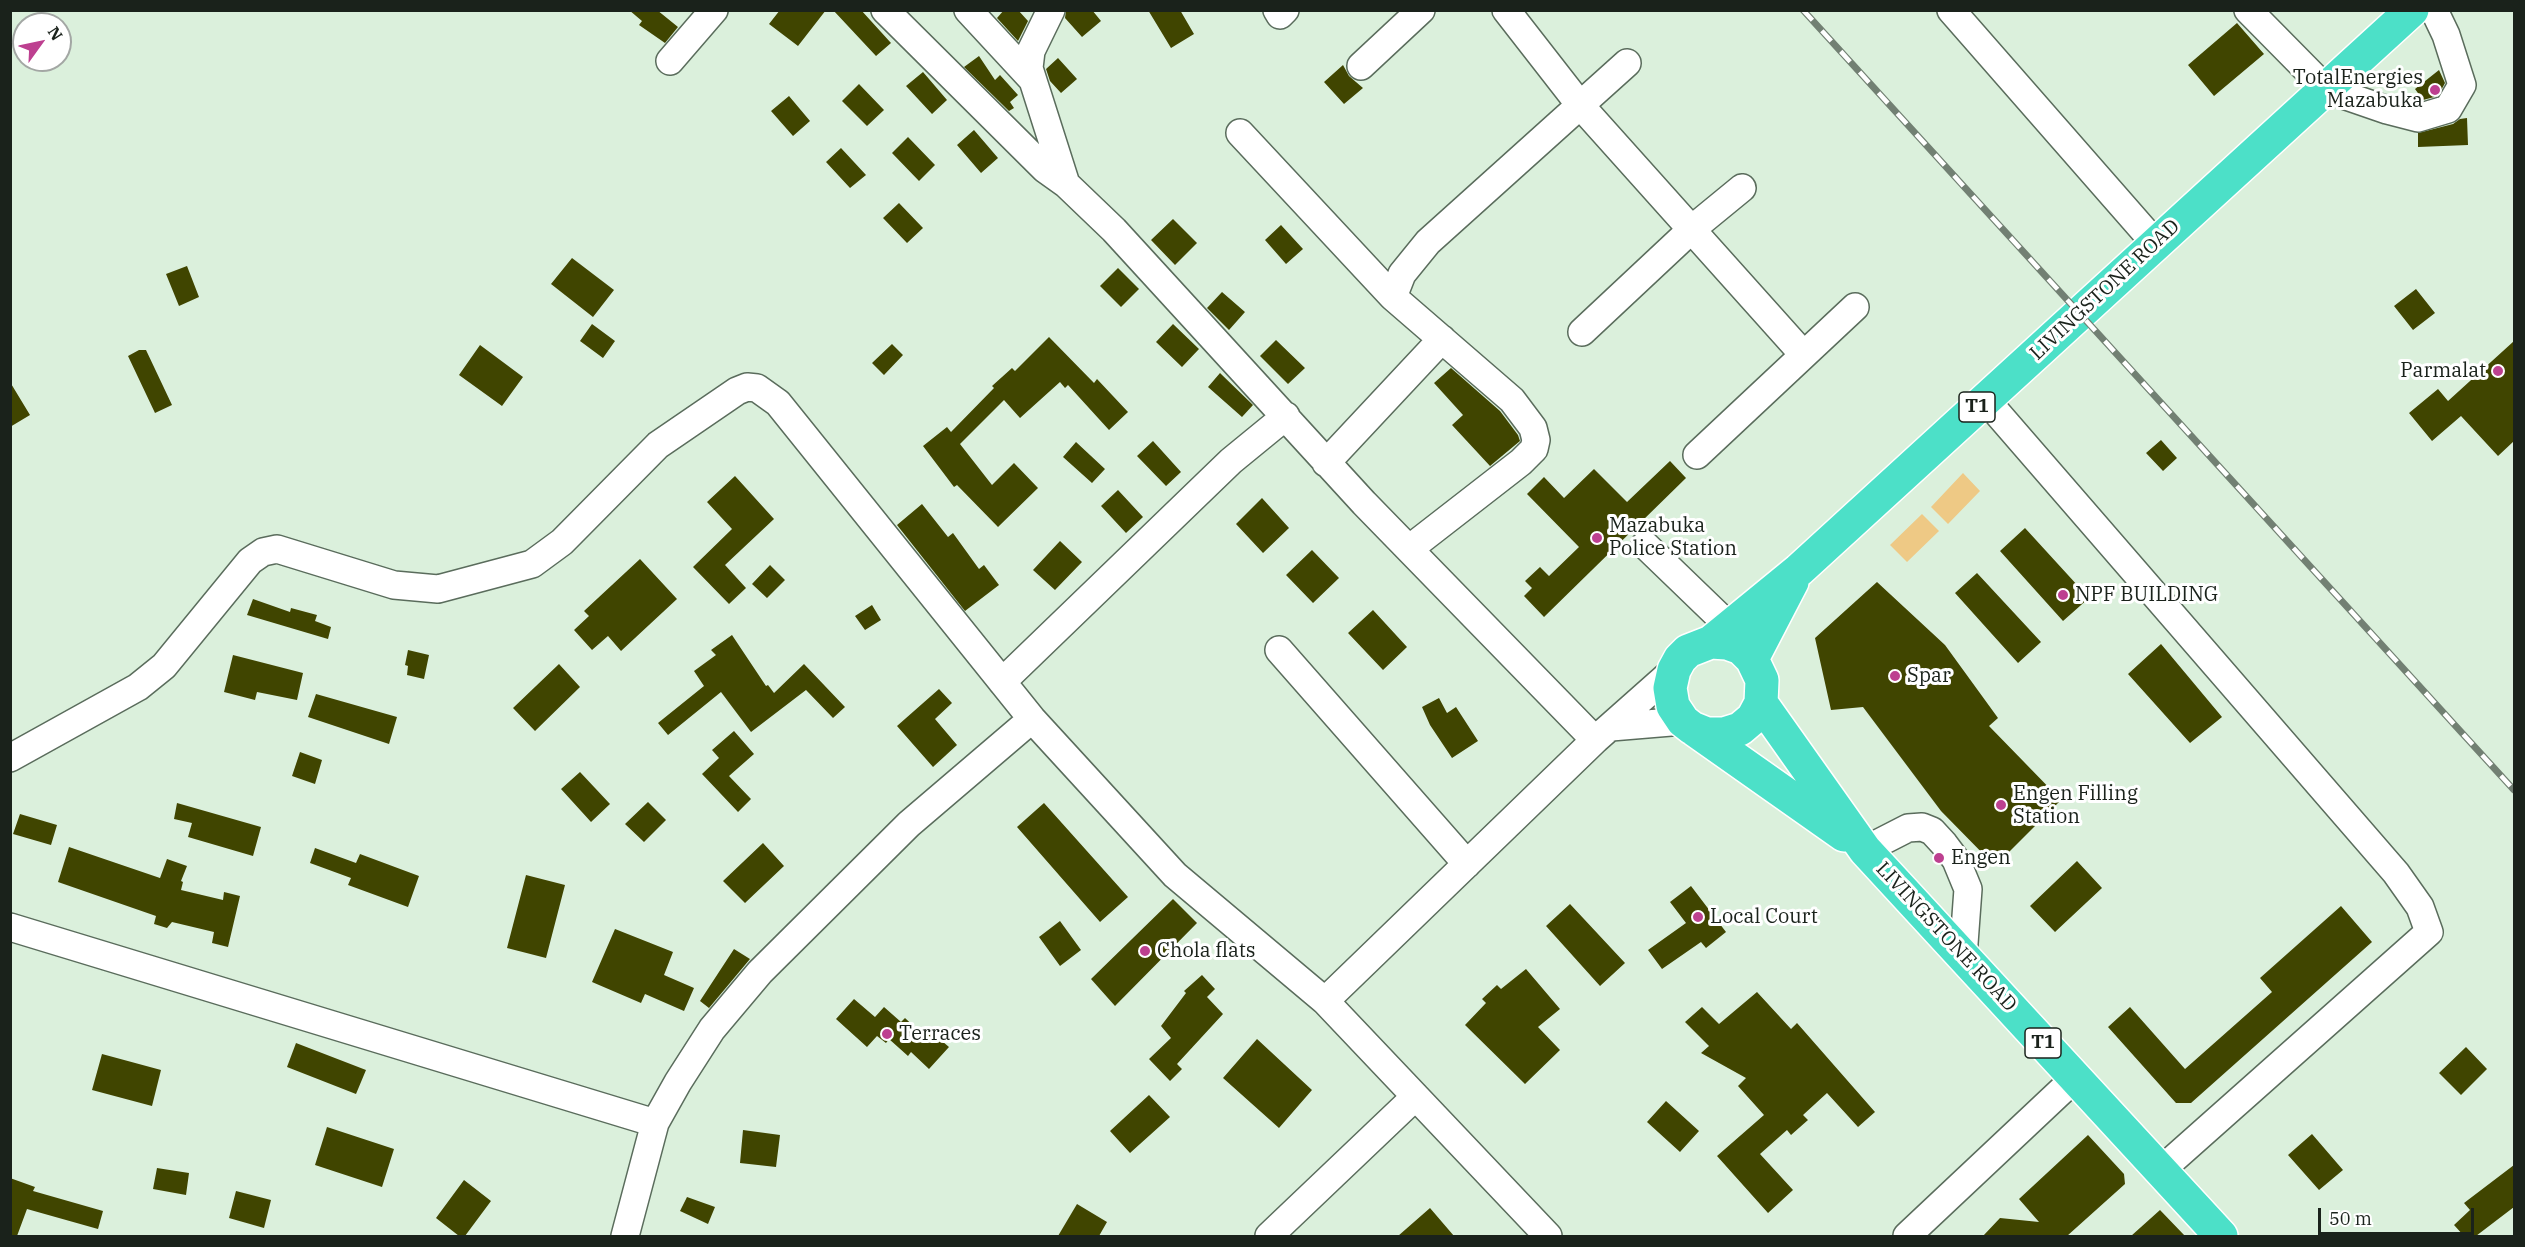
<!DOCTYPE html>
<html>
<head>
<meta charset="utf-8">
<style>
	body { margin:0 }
	#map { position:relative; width:2525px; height:1247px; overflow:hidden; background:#dbf0dc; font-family:"IBM Plex Serif",serif }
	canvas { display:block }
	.frame { position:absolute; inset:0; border:12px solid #1a221b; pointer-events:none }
	.north { position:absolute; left:12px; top:12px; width:60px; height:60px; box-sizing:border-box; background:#fff; border:2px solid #a3a7a4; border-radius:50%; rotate:57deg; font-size:16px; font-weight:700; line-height:24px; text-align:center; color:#1a221b }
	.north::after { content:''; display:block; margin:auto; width:21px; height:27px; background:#bd4090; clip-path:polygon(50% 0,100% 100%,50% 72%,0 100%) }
	.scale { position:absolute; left:2318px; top:1208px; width:156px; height:27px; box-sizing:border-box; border:3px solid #1a221b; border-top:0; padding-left:8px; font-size:18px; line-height:21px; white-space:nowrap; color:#1a221b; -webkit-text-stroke:4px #fff; paint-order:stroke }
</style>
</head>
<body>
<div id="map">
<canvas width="2525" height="1247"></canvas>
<div class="frame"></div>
<div class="north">N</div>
<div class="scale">50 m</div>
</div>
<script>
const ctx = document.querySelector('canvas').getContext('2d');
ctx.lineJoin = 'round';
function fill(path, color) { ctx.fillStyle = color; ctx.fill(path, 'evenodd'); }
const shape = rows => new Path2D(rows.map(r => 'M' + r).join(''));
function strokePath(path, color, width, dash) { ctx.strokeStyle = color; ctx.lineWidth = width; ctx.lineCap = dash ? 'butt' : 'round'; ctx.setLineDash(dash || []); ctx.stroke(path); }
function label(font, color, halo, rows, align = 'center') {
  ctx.font = font + ' "IBM Plex Serif",serif'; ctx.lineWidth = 6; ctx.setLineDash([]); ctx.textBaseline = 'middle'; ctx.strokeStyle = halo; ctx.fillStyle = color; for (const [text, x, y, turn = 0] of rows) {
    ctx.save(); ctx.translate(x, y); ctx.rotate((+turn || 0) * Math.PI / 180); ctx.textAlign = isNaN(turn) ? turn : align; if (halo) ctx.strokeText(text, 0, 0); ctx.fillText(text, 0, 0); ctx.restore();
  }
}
fill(shape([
	[1963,473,1980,491,1948,524,1931,507],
	[1922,514,1939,531,1907,562,1890,545]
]), '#eec985');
fill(shape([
	[629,10,657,10,678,27,665,43,639,25,642,21],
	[780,10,826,10,798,46,769,24],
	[833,10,861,10,891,43,876,56],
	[1004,10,1018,10,1028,21,1018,41,997,18],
	[1066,10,1092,10,1101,21,1082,37,1065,18],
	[1148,10,1180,10,1194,34,1171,48],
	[2237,23,2264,54,2214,96,2188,65],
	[979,56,995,80,1000,75,1018,95,1010,102,1014,108,1009,111,964,67],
	[1058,58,1077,79,1061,93,1050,81,1046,69],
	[1343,65,1349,76,1363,88,1344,104,1324,82],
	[2439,70,2445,83,2438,96,2423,100,2415,89],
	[923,72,947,100,932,114,906,86],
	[859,84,884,110,867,126,842,101],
	[789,96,810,121,793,136,771,111],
	[2467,118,2468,145,2418,147,2418,133,2453,124,2460,119],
	[974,130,998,158,981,173,957,145],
	[908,137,935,165,919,181,892,153],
	[841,148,866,175,850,188,826,162],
	[899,203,923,228,907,243,883,218],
	[1173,219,1197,243,1175,265,1151,240],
	[1281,225,1303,249,1286,264,1265,240],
	[572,258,614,290,593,317,551,284],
	[187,266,199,297,179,306,166,274],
	[1118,268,1139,289,1121,307,1100,286],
	[2416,289,2435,313,2413,330,2394,306],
	[1222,292,1245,312,1229,330,1207,308],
	[592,324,615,341,603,358,580,341],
	[1173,324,1199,349,1182,367,1156,342],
	[1049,337,1094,383,1097,379,1128,412,1109,430,1068,385,1065,388,1060,382,1020,418,1004,400,960,444,992,485,1014,463,1038,488,998,527,957,485,954,487,923,446,947,427,951,432,994,388,992,386,1012,368,1015,371],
	[1276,340,1305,368,1288,384,1260,356],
	[2514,341,2514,441,2498,456,2461,416,2432,441,2409,413,2438,389,2448,401],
	[892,344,903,355,884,375,872,363],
	[480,345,523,377,502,406,459,375],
	[139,350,146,350,172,405,155,413,128,356],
	[1451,368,1500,411,1518,435,1520,441,1490,466,1452,425,1463,415,1434,383],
	[1220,373,1253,405,1242,417,1208,387],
	[10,382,30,415,10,427],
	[2161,440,2177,458,2163,471,2146,453],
	[1153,441,1181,472,1166,486,1137,456],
	[1076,442,1105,469,1092,483,1063,457],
	[1670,461,1686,478,1544,617,1524,596,1532,588,1525,581,1540,567,1549,576,1579,547,1527,494,1544,477,1564,498,1594,469,1627,502],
	[735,476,774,519,725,565,746,588,729,604,693,567,732,529,707,502],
	[1118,490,1143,517,1126,533,1101,506],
	[1262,498,1289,528,1263,553,1236,524],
	[922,504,948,537,953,533,979,569,984,565,999,585,965,611,897,525],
	[2025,528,2089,598,2063,621,2000,551],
	[1060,541,1082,562,1055,590,1033,570],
	[1312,550,1339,578,1313,603,1286,575],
	[640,559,677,599,621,651,608,636,592,650,574,630,589,616,584,611],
	[770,565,785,580,767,598,752,584],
	[1977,573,2041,642,2018,663,1955,593],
	[1877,582,1945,645,1998,718,1989,726,2061,800,1995,866,1941,811,1863,707,1831,710,1815,638],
	[253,599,290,612,291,608,317,615,315,621,331,627,328,639,247,615],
	[872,605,881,620,865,630,855,616],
	[1373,610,1407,647,1383,670,1348,633],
	[732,635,766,686,768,685,774,693,804,664,845,707,833,718,806,690,751,732,721,692,668,735,658,723,704,686,694,671,716,655,711,650],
	[2161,644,2222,717,2190,743,2128,674],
	[408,650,429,655,424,679,407,675,408,666,405,665],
	[233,655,303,673,297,700,257,692,255,700,224,692],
	[559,664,580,687,535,731,513,708],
	[939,689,952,703,935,719,957,745,933,767,897,726],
	[316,694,397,717,389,744,308,717],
	[1439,698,1447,713,1456,707,1478,741,1452,758,1430,725,1422,707],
	[734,731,754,754,729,776,751,799,738,812,702,774,719,758,712,750],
	[300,752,322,760,315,784,292,776],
	[580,772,610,804,591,822,561,789],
	[648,802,666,820,644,842,625,824],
	[177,803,261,827,253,856,188,837,192,823,174,819],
	[1044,803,1128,897,1100,922,1017,827],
	[20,814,57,825,51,845,13,834],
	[763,843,784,866,745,903,723,881],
	[69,847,160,878,167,859,187,866,181,881,183,882,181,890,223,900,224,892,240,896,228,947,212,943,214,932,172,922,167,928,154,924,156,916,58,882],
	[315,848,356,863,360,854,419,876,408,907,348,885,351,878,310,863],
	[2077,861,2102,888,2055,932,2030,906],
	[526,875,565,885,546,958,507,948],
	[1691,886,1726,932,1706,948,1701,942,1662,969,1648,950,1686,923,1670,902],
	[1173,899,1197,923,1115,1006,1091,979],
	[1570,904,1625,963,1600,986,1546,926],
	[2341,906,2372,942,2191,1103,2176,1103,2108,1027,2130,1007,2185,1069,2272,992,2260,978],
	[1060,921,1081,950,1060,966,1039,937],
	[615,929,673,952,664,975,694,988,684,1011,645,994,641,1003,592,982],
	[734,949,750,959,709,1008,700,1001],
	[1526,969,1560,1009,1538,1027,1560,1050,1525,1084,1465,1025,1486,1003,1482,999,1497,985,1501,989],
	[1202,975,1215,989,1207,997,1223,1014,1177,1064,1182,1069,1170,1081,1149,1059,1171,1038,1161,1026,1186,993,1184,991],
	[1757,992,1791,1029,1797,1023,1875,1112,1858,1127,1827,1093,1803,1115,1808,1120,1791,1135,1787,1130,1760,1154,1793,1190,1768,1213,1717,1156,1764,1115,1738,1086,1746,1078,1701,1053,1709,1046,1685,1022,1702,1007,1719,1024],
	[854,999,875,1017,884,1007,901,1022,905,1018,924,1036,929,1030,949,1047,929,1069,911,1052,908,1056,889,1039,886,1043,877,1036,867,1047,836,1019],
	[1257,1039,1312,1090,1279,1128,1223,1078],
	[296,1043,366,1070,356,1094,287,1067],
	[2466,1047,2487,1069,2461,1095,2439,1073],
	[102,1054,161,1070,152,1106,92,1090],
	[1149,1095,1170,1117,1130,1153,1110,1131],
	[1666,1101,1699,1131,1680,1152,1647,1122],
	[327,1127,394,1149,382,1187,315,1165],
	[743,1130,780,1135,776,1167,740,1163],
	[2312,1134,2343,1170,2319,1190,2288,1155],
	[2088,1135,2124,1174,2125,1184,2067,1236,1983,1236,2000,1218,2039,1222,2019,1199],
	[2514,1165,2514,1207,2476,1236,2464,1236,2454,1225,2470,1210,2464,1203],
	[157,1168,189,1173,186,1195,153,1189],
	[10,1178,35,1187,33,1191,103,1211,98,1229,27,1209,17,1236,10,1236],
	[464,1180,491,1201,465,1236,459,1236,436,1218],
	[236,1191,271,1200,264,1228,229,1218],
	[687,1197,715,1207,708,1224,680,1211],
	[1077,1204,1107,1222,1099,1236,1058,1236],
	[1430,1208,1454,1236,1398,1236],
	[2160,1210,2185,1236,2131,1236]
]), '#404500');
const minor = shape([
	[885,10,1045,169,1066,184,1114,230,1364,503,1595,740],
	[968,10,1031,78],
	[1051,10,1031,51,1029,68,1066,184],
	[1277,10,1280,15,1285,10],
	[1506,10,1580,105,1803,354],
	[1951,10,2155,243],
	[2248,10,2326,89,2387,110,2418,118,2448,109,2462,85,2446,35,2434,10],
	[670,61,714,10],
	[1361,66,1421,10],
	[1240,133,1393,297],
	[1582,332,1692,229,1742,188],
	[1986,400,2396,873,2420,907,2429,932,2160,1171],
	[1697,455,1855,307],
	[1326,463,1442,339],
	[1645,545,1730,627],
	[1409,549,1521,462,1534,449,1536,440,1533,428,1512,400,1393,297,1402,274,1428,242,1627,63],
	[1279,650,1467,864],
	[1002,682,1231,461,1286,416],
	[1611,727,1683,721],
	[10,758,138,687,164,666,250,561,263,552,277,549,394,585,438,589,532,564,562,542,658,445,737,391,747,387,757,388,778,403,1032,719,1175,875,1325,1001,1548,1236],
	[1865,850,1908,828,1922,827,1932,831,1944,844,1956,860,1968,889,1963,957],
	[10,927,655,1123],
	[1325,1001,1595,740,1674,670],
	[625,1236,655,1123,678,1082,712,1029,760,972,909,824,1032,719],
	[1269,1236,1415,1097],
	[1907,1236,2075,1078]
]);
const highway = shape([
	[1711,642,1727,643,1741,648,1752,659,1762,680,1761,703,1753,718,1740,729,1724,734,1707,734,1692,728,1683,721,1673,706,1670,688,1674,670,1680,659,1688,651,1711,642,1799,570,2412,10],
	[1752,659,1792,582],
	[1761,703,1865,850,2221,1236],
	[1695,730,1844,835]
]);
strokePath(minor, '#5a6c5c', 30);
strokePath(highway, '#fff', 36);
strokePath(minor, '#fff', 27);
strokePath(highway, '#4ce0c8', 33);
const rail = shape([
	[1803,10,2514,790]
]);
strokePath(rail, '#728073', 7);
strokePath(rail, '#fff', 4.5, [14]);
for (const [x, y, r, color] of [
	[2435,90,6,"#bd4090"],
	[2498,371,6,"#bd4090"],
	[1597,538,6,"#bd4090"],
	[2063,595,6,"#bd4090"],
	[1895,676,6,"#bd4090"],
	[2001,805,6,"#bd4090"],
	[1939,858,6,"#bd4090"],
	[1698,917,6,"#bd4090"],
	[1145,951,6,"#bd4090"],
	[887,1034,6,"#bd4090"]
]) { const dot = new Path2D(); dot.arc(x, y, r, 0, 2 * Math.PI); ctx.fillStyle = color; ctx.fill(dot); strokePath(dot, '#fff', 2); }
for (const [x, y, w] of [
	[1977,407,36],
	[2043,1043,36]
]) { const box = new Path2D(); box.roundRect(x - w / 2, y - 15, w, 30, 4.5); ctx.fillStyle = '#fff'; ctx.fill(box); strokePath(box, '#1a221b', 1.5); }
label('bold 18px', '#1a221b', null, [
	["T1",1977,407],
	["T1",2043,1043]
]);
label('20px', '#1a221b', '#fff', [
	["TotalEnergies",2423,78,"right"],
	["Mazabuka",2423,101,"right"],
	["Parmalat",2486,371,"right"],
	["Mazabuka",1609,526],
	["Police Station",1609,549],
	["NPF BUILDING",2075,595],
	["Spar",1907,676],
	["Engen Filling",2013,794],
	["Station",2013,817],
	["Engen",1951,858],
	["Local Court",1710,917],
	["Chola flats",1157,951],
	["Terraces",899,1034]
], 'left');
label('20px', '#1a221b', '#fff', [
	["LIVINGSTONE ROAD",2105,290,-43],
	["LIVINGSTONE ROAD",1946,937,47]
]);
</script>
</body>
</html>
